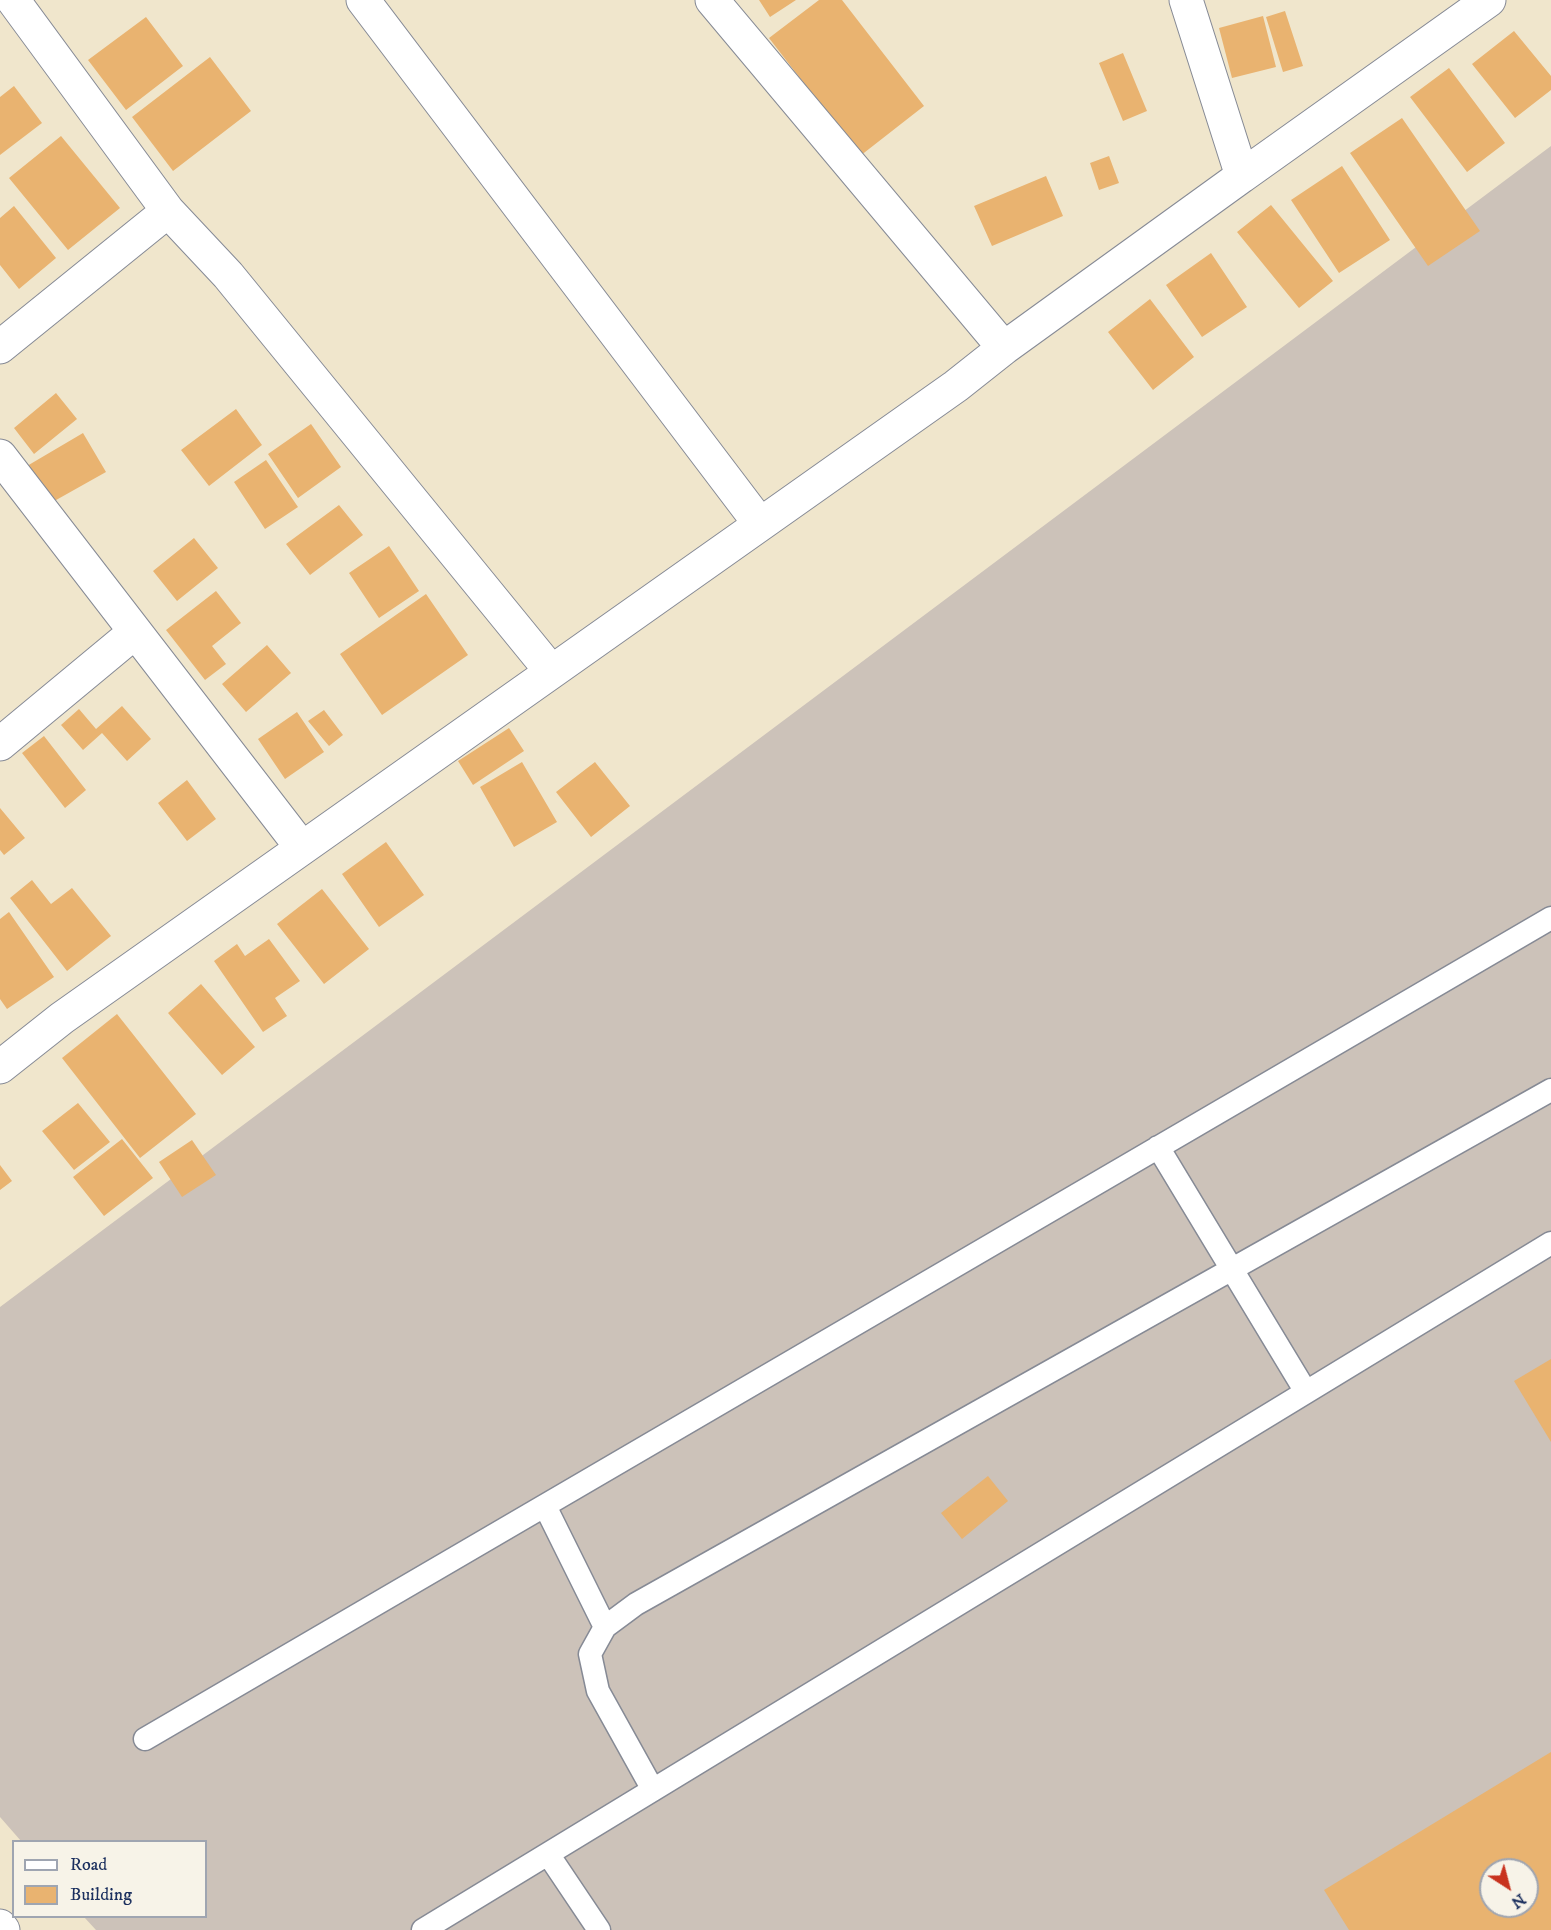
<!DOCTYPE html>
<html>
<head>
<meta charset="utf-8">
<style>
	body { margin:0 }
	#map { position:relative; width:1551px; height:1930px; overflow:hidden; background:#f0e6cc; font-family:"IM FELL DW Pica",serif }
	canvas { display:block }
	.legend { position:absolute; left:12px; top:1840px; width:195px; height:78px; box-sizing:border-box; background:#f7f3e8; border:2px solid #9fa5b1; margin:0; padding:8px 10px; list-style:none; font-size:18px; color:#1b2f5e }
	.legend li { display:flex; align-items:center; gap:12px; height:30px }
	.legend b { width:30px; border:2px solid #9fa5b1 }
	.north { position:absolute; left:1479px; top:1858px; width:60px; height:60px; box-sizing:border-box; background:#f7f3e8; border:2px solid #9fa5b1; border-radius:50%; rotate:144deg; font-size:16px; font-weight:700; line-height:24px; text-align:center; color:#1b2f5e }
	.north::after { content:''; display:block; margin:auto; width:21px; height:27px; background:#c8321e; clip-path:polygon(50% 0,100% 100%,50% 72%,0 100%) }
</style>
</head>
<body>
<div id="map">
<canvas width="1551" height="1930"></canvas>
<ul class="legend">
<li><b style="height:8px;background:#fff"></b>Road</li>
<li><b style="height:16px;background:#e9b370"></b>Building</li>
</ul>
<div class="north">N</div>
</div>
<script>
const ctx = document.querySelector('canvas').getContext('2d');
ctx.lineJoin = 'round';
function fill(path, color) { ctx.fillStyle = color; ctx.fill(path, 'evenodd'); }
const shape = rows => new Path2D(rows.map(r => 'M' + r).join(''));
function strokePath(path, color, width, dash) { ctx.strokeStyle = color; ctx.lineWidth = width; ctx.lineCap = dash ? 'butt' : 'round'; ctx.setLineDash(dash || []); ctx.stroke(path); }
fill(shape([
	[1551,146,1551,1930,96,1930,84,1917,206,1916,206,1842,21,1841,0,1817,0,1307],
	[1491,1870,1527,1870,1527,1906,1491,1906]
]), '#ccc2b9');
fill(shape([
	[759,0,796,0,770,17],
	[819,0,842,0,924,106,860,156,769,38],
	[1285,11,1303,66,1283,72,1266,17],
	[1263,16,1276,67,1232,78,1219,28],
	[146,17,183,66,126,110,88,60],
	[1514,31,1551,76,1551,90,1515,118,1472,64],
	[1123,53,1147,111,1123,121,1099,63],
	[210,57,251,111,173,171,132,117],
	[1449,68,1505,143,1467,172,1410,97],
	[14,86,42,123,0,155,0,97],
	[1402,118,1480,231,1428,266,1350,153],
	[61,136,120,208,68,250,9,178],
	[1109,156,1119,183,1099,190,1090,163],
	[1342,166,1390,240,1339,273,1291,200],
	[1046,176,1063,216,992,246,974,206],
	[1271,205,1333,281,1299,308,1237,232],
	[14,206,56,258,19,289,0,265,0,218],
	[1211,253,1247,307,1202,337,1166,285],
	[1150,299,1194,357,1153,390,1108,332],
	[56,393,77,419,34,454,14,428],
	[236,409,262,445,209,486,181,450],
	[311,424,341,467,298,498,268,454],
	[83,433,106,472,49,504,27,466],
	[266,460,298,507,265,529,234,482],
	[339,505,363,535,310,575,286,544],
	[194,538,218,568,177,601,153,571],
	[389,546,419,591,379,618,349,573],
	[216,591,241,623,212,646,226,664,205,680,166,630],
	[426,594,468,655,382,715,340,654],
	[267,645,291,673,246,712,222,684],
	[122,706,151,739,127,761,102,733,83,750,61,725,79,709,96,729],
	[324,710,343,735,329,746,308,721],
	[297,712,324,752,285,779,258,739],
	[509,728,524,751,473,785,458,761],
	[44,736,86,790,65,808,22,753],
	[522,762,557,822,514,847,480,787],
	[595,762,630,806,591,837,556,792],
	[187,780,216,819,187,841,158,803],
	[0,808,25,838,4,855,0,850],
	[386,842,424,895,379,927,342,874],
	[32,880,51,904,72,888,111,936,67,971,10,898],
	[322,889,369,949,324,984,277,924],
	[9,912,54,977,7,1009,0,999,0,919],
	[269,939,300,981,275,998,287,1016,263,1032,214,961,237,944,245,956],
	[201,984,255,1047,222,1075,168,1013],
	[117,1014,196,1114,140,1158,62,1058],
	[78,1103,110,1142,74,1170,42,1131],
	[122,1139,153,1178,104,1216,73,1177],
	[192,1140,216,1175,182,1197,159,1162],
	[0,1165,12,1181,0,1190],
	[1551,1359,1551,1442,1514,1381],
	[988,1476,1008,1501,962,1539,941,1513],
	[1551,1752,1551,1930,1349,1930,1324,1890],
	[1491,1870,1527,1870,1527,1906,1491,1906]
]), '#e9b370');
const service = shape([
	[1158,1147,1306,1392],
	[545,1506,605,1627],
	[145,1739,1551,918],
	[653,1790,598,1691,590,1654,605,1627,636,1604,1551,1090],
	[548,1854,599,1930],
	[423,1930,1551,1243]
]);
const minor = shape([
	[13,0,168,211,228,275,551,671],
	[363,0,760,524],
	[712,0,1004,348],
	[1242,176,1489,0],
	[0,347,168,211],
	[0,456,302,848],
	[0,744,135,632],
	[0,1067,62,1018,956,386,1004,348,1242,176,1186,0]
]);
const secondary = shape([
	[0,1926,3,1930]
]);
strokePath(service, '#868a95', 25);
strokePath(minor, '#868a95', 35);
strokePath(secondary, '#868a95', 35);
strokePath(service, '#fff', 22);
strokePath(minor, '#fff', 33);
strokePath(secondary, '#fff', 33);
</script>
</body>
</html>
